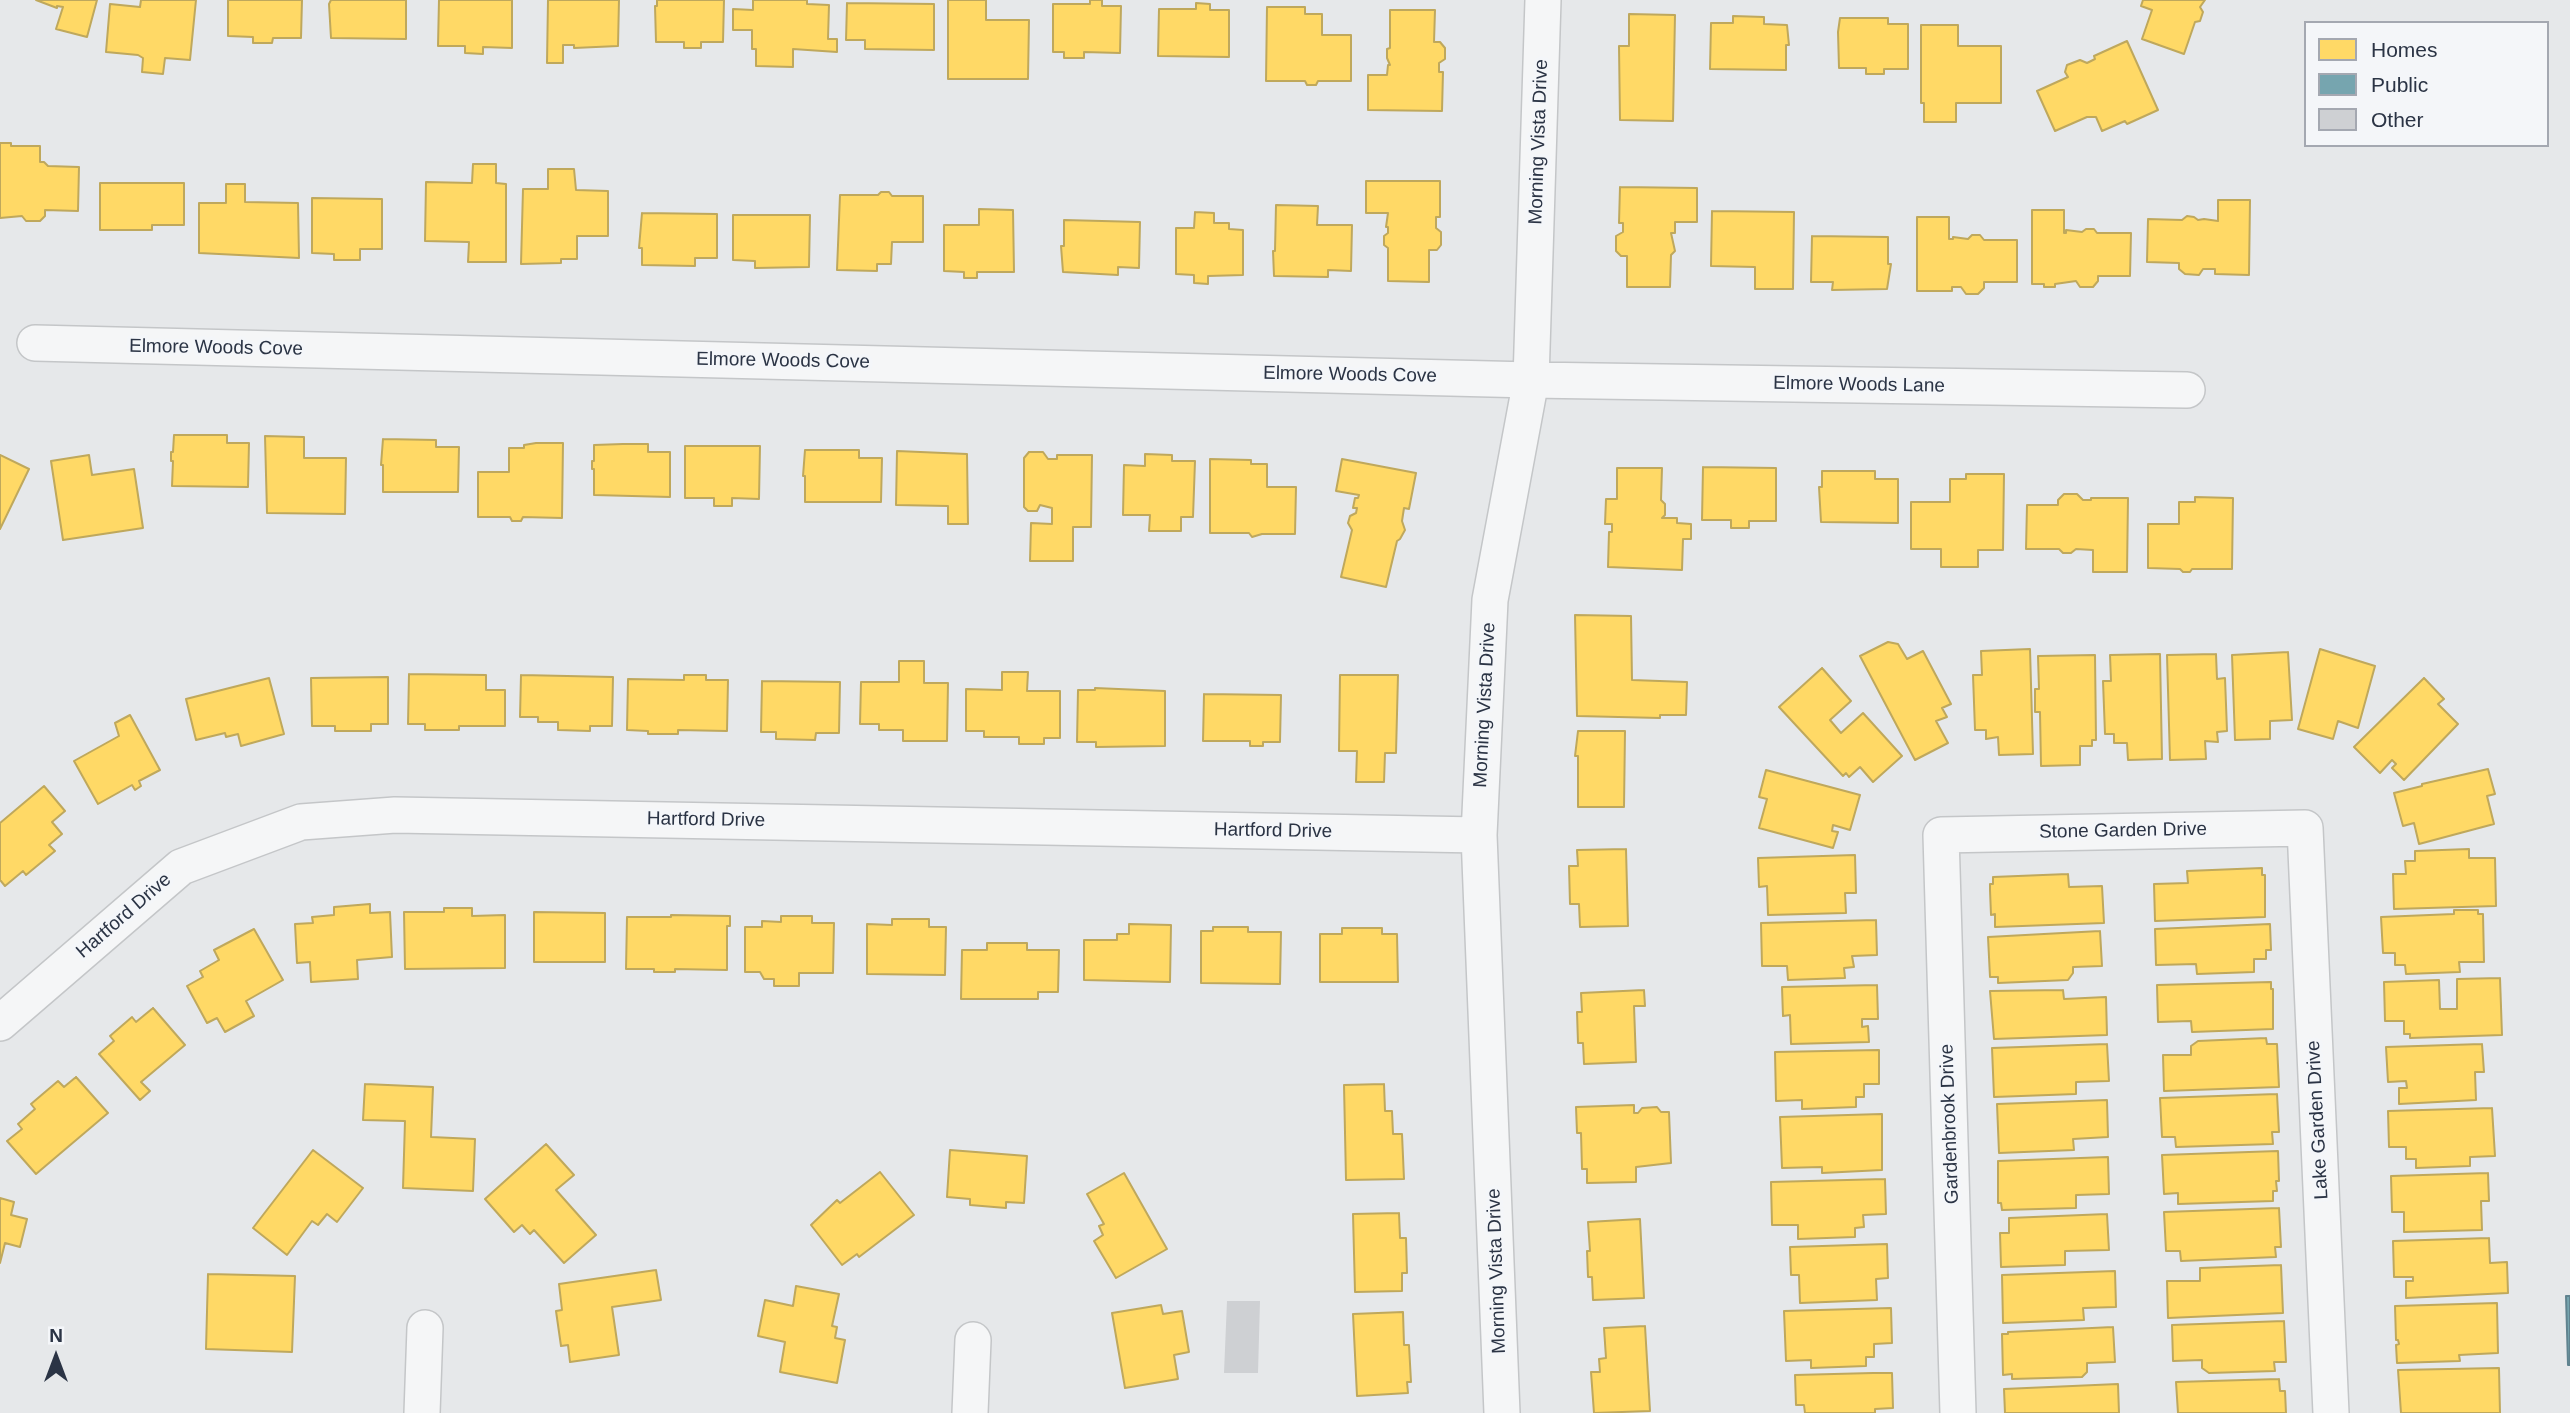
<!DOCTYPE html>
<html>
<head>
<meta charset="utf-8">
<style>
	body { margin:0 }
	#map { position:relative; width:2570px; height:1413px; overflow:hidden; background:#e6e8ea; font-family:Arial,sans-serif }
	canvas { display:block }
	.legend { position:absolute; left:2304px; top:21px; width:245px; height:126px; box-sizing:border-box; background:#f4f6f9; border:2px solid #a4a8b1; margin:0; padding:9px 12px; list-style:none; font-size:21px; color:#2b3445 }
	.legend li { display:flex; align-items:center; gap:14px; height:35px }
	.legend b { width:35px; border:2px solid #a4a8b1 }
	.north { position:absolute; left:21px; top:1322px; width:70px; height:70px; -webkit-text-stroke:5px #f4f6f9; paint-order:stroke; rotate:0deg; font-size:19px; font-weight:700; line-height:28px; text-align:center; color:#2b3445 }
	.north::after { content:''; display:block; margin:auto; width:24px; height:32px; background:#2b3445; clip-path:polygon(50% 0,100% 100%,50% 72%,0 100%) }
</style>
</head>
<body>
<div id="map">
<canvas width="2570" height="1413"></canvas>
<ul class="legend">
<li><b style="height:19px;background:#ffd966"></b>Homes</li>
<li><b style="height:19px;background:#76a5af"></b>Public</li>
<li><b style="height:19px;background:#ced0d3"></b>Other</li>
</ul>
<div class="north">N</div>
</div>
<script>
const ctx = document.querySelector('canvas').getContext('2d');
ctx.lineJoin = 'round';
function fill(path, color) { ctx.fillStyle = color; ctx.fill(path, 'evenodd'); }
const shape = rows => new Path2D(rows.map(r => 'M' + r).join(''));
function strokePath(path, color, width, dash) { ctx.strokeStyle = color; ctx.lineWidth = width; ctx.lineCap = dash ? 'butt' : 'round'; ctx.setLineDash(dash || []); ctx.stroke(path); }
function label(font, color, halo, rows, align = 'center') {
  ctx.font = font + ' Arial,sans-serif'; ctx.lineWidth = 7; ctx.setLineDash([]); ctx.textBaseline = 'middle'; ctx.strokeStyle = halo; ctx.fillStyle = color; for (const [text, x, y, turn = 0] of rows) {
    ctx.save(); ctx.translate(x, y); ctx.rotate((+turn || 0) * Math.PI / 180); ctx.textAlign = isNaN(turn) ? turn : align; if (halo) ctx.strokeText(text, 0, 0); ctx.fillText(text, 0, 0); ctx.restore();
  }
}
const homes = shape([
	[36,0,97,0,87,37,56,29,63,7,57,6,57,8,36,0],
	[141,0,196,0,190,60,165,58,163,74,142,72,143,58,138,55,106,52,110,4,140,7,141,0],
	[228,0,302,0,301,38,273,38,272,43,253,43,253,37,228,36,228,0],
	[331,0,406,0,406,39,331,38,329,4,331,0],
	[439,0,512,0,512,48,483,47,483,54,465,53,465,46,438,46,439,0],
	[548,0,619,0,618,46,574,48,574,45,563,45,563,63,547,63,548,0],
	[657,0,724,0,723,42,701,42,701,48,684,48,684,42,656,42,655,6,657,6,657,0],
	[753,0,807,0,807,4,829,5,828,39,837,39,837,52,793,49,793,67,756,66,756,49,752,49,752,30,733,30,733,9,753,10,753,0],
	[948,0,986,0,986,20,1029,20,1028,79,948,79,948,0],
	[1090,0,1102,0,1102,6,1121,6,1120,53,1084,52,1084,58,1064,58,1064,52,1053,52,1053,4,1090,4,1090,0],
	[2143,0,2205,0,2200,7,2203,12,2200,21,2195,22,2184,54,2142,39,2152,10,2141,6,2143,0],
	[847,3,934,4,934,50,865,49,865,40,846,40,847,3],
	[1196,3,1210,4,1210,10,1229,10,1229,57,1158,56,1159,9,1196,9,1196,3],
	[1267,7,1305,7,1305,14,1322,14,1322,35,1351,35,1351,81,1318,81,1316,85,1307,85,1305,81,1266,81,1267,7],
	[1390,10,1435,10,1434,42,1440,42,1445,48,1445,59,1439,63,1439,72,1443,72,1442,111,1368,110,1368,75,1387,75,1388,65,1390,65,1387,58,1387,49,1390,48,1390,10],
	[1629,14,1675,15,1673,121,1620,120,1619,46,1629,46,1629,14],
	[1733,16,1764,17,1764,24,1787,25,1789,45,1786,45,1786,70,1710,69,1711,23,1733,23,1733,16],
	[1840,18,1888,18,1888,24,1908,24,1908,69,1884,69,1884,74,1866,74,1866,68,1839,68,1838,32,1840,18],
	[1921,25,1958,25,1958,46,2001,46,2001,103,1956,103,1956,122,1924,122,1924,103,1921,103,1921,25],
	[2127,41,2158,110,2127,124,2125,121,2102,131,2096,117,2087,117,2055,131,2037,91,2068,77,2065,72,2067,65,2080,60,2087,63,2095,59,2094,56,2127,41],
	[0,143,11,143,11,146,40,146,40,162,44,162,48,166,79,167,78,211,45,210,45,216,40,221,26,221,22,216,0,218,0,143],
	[473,164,496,164,496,183,506,184,506,262,468,262,469,242,425,241,426,182,472,183,473,164],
	[548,169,574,169,576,190,608,191,608,236,577,236,577,259,561,259,561,263,521,264,523,189,548,189,548,169],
	[1366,181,1440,181,1440,217,1436,217,1436,228,1441,232,1441,245,1437,250,1429,250,1429,282,1388,281,1388,248,1384,245,1384,236,1388,233,1388,227,1386,227,1388,213,1366,213,1366,181],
	[100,183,184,183,184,225,152,225,152,230,100,230,100,183],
	[226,184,245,184,245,202,298,203,299,258,199,253,199,203,226,203,226,184],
	[1620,187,1697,188,1697,222,1675,222,1675,233,1671,233,1675,251,1671,255,1670,287,1627,287,1627,256,1621,256,1616,251,1616,236,1623,232,1623,223,1619,223,1620,187],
	[881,192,889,192,892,196,923,196,923,242,892,242,891,264,877,264,877,271,837,270,840,195,878,195,881,192],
	[312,198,382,199,382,249,360,249,360,260,334,260,334,254,312,253,312,198],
	[2218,200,2250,200,2249,275,2215,274,2215,269,2203,269,2199,275,2185,274,2179,269,2179,263,2147,262,2148,219,2182,220,2187,216,2194,217,2198,220,2204,219,2218,221,2218,200],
	[1276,205,1318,206,1317,225,1352,225,1351,271,1328,270,1328,277,1274,276,1273,251,1275,251,1276,205],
	[979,209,1013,210,1014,272,977,272,977,278,964,278,964,272,944,271,944,225,979,225,979,209],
	[2032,210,2064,210,2064,233,2066,233,2066,230,2082,232,2086,229,2094,229,2097,233,2131,233,2130,276,2098,276,2098,281,2093,287,2080,287,2076,281,2055,284,2055,287,2044,287,2044,284,2032,284,2032,210],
	[1712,211,1794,212,1793,289,1755,289,1755,267,1711,266,1712,211],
	[1195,212,1214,213,1214,223,1229,223,1229,229,1243,230,1243,275,1208,276,1208,284,1194,283,1194,275,1176,274,1176,228,1194,228,1195,212],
	[642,213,717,214,717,258,695,258,695,266,642,265,642,248,639,248,642,213],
	[733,215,810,215,809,267,755,268,755,261,733,260,733,215],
	[1917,217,1949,217,1949,239,1953,239,1953,237,1968,239,1972,235,1980,235,1984,240,2017,240,2017,282,1984,282,1984,288,1978,294,1966,294,1961,287,1952,287,1952,291,1917,291,1917,217],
	[1064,220,1140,222,1139,268,1118,267,1118,275,1063,272,1061,246,1064,246,1064,220],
	[1812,236,1888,237,1888,264,1891,264,1887,289,1832,290,1833,282,1811,282,1812,236],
	[174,435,227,435,227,443,249,443,248,487,172,486,173,461,171,461,171,452,173,452,174,435],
	[265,436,304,437,304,458,346,458,345,514,267,513,265,436],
	[383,439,436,440,436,447,459,447,458,492,383,492,383,465,381,465,383,439],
	[536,443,563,443,562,518,523,517,521,521,512,521,510,517,478,517,478,472,509,472,509,448,524,448,524,445,536,443],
	[623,444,648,444,648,452,670,452,670,497,594,495,594,469,592,469,592,461,594,461,594,445,623,444],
	[685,446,760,446,759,499,732,498,732,506,714,506,714,498,685,498,685,446],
	[805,450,859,450,859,458,882,458,881,502,805,502,805,476,803,476,805,450],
	[897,451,967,454,968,524,948,524,948,506,896,505,897,451],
	[1029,452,1043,452,1048,459,1057,459,1057,455,1092,455,1091,527,1073,527,1073,561,1030,561,1031,523,1052,524,1052,508,1040,505,1037,511,1028,511,1024,507,1024,458,1029,452],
	[1145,454,1172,455,1172,461,1195,461,1193,517,1181,517,1181,531,1149,531,1150,515,1123,515,1124,465,1145,466,1145,454],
	[0,455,29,469,0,529,0,455],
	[89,455,92,475,134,469,143,528,63,540,51,461,89,455],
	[1210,459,1251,460,1251,464,1267,464,1267,487,1296,487,1295,534,1262,534,1252,537,1249,533,1210,533,1210,459],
	[1342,459,1416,473,1409,509,1404,508,1402,521,1405,530,1400,539,1397,541,1386,587,1341,577,1352,530,1348,523,1350,516,1356,513,1357,508,1353,508,1355,498,1358,498,1359,495,1336,491,1342,459],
	[1703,467,1776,468,1776,521,1749,521,1749,528,1731,528,1731,520,1702,520,1703,467],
	[1617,468,1662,468,1661,500,1665,504,1665,515,1662,518,1677,518,1677,523,1691,524,1691,539,1683,539,1682,570,1608,567,1609,532,1612,532,1612,524,1605,524,1606,499,1617,499,1617,468],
	[1822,471,1875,471,1875,479,1898,479,1898,523,1821,522,1819,487,1822,487,1822,471],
	[1966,474,2004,474,2003,550,1978,550,1978,567,1941,567,1941,549,1911,549,1911,502,1950,502,1950,479,1966,479,1966,474],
	[2064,494,2077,494,2083,500,2091,500,2091,498,2128,498,2127,572,2093,572,2093,550,2076,549,2071,553,2063,553,2059,549,2026,549,2027,505,2058,505,2058,500,2064,494],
	[2195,497,2233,498,2232,569,2192,569,2190,572,2183,572,2180,569,2148,568,2148,524,2179,524,2179,502,2195,502,2195,497],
	[1575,615,1631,616,1632,680,1687,682,1686,715,1660,715,1660,718,1577,716,1575,615],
	[1888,642,1898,644,1907,659,1923,651,1951,704,1942,708,1947,717,1936,721,1948,743,1915,760,1860,656,1888,642],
	[2030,649,2033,754,1999,755,1998,737,1986,739,1986,730,1975,730,1973,675,1982,675,1981,651,2030,649],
	[2320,649,2375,666,2358,728,2338,721,2333,739,2298,729,2320,649],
	[2288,652,2292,720,2270,721,2270,739,2235,740,2232,655,2288,652],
	[2160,654,2162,759,2128,760,2127,743,2114,743,2114,734,2105,734,2103,681,2111,681,2110,655,2160,654],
	[2216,654,2217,679,2225,678,2227,731,2217,732,2218,742,2205,741,2206,759,2170,760,2167,655,2216,654],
	[2095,655,2096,740,2092,740,2092,746,2080,746,2080,765,2041,766,2040,712,2035,712,2035,689,2039,689,2038,656,2095,655],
	[899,661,924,661,924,683,948,683,947,741,903,741,903,730,879,730,879,724,860,724,861,682,899,682,899,661],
	[1822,668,1851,701,1830,720,1841,733,1863,713,1902,756,1873,782,1860,767,1849,777,1846,773,1843,776,1779,707,1822,668],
	[1002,672,1028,672,1027,691,1060,691,1060,738,1044,738,1044,744,1019,744,1019,737,984,737,984,731,966,731,966,689,1002,690,1002,672],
	[409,674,486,675,486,690,505,690,505,726,459,726,459,730,425,730,425,724,408,724,409,674],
	[521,675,613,677,612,726,590,726,590,731,558,730,558,722,538,722,538,717,520,717,521,675],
	[684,675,706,675,706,680,728,680,727,731,678,730,678,734,648,734,648,731,627,730,628,679,684,680,684,675],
	[1340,675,1398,675,1396,753,1385,753,1384,782,1356,782,1357,751,1339,751,1340,675],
	[388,677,388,724,371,724,371,731,335,731,335,726,312,726,311,678,388,677],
	[269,678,284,734,241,746,238,734,226,737,225,733,196,740,186,699,269,678],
	[2424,678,2444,699,2438,704,2458,724,2404,780,2392,768,2396,764,2392,760,2380,773,2354,747,2424,678],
	[762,681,840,682,839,733,816,733,815,740,776,739,776,732,761,732,762,681],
	[1095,688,1165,691,1165,746,1096,747,1096,742,1077,742,1078,690,1095,690,1095,688],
	[1204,694,1281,695,1280,742,1263,742,1263,746,1250,746,1250,741,1203,741,1204,694],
	[130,715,160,770,139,781,141,786,135,790,132,785,98,804,74,761,119,736,115,723,130,715],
	[1578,731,1625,731,1624,807,1578,807,1578,756,1575,756,1578,731],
	[2488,769,2495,794,2487,796,2494,824,2419,844,2414,823,2403,826,2394,793,2422,786,2422,784,2488,769],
	[1766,770,1860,795,1850,830,1833,825,1832,831,1838,832,1833,848,1759,828,1767,799,1759,797,1766,770],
	[44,786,65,811,52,822,62,834,49,845,55,851,26,875,23,871,5,886,0,880,0,823,44,786],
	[1626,849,1628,926,1580,927,1579,904,1570,904,1569,866,1578,866,1577,850,1626,849],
	[2469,849,2469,858,2495,858,2496,906,2394,909,2393,874,2406,874,2405,861,2415,861,2415,851,2469,849],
	[1855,855,1856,893,1845,893,1846,913,1768,915,1767,886,1759,887,1758,858,1855,855],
	[2262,868,2262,875,2265,875,2265,917,2155,921,2154,884,2188,883,2187,871,2262,868],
	[2068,874,2069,887,2102,886,2104,923,1995,927,1995,914,1991,915,1990,890,1990,884,1993,884,1993,877,2068,874],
	[370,904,370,913,390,912,392,957,357,960,358,979,311,982,310,962,297,963,295,924,313,923,312,917,334,915,334,907,370,904],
	[444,908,472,908,472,916,505,915,505,968,405,969,404,912,444,912,444,908],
	[2454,910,2478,910,2478,914,2483,914,2484,962,2459,962,2460,972,2406,974,2405,965,2395,965,2395,953,2383,953,2381,917,2454,914,2454,910],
	[534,912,605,913,605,962,534,962,534,912],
	[671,915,730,916,730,926,727,926,727,970,675,969,675,972,654,972,654,969,626,969,627,917,671,917,671,915],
	[781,916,812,916,812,923,834,923,833,973,799,973,799,986,774,986,774,979,764,979,760,972,745,972,745,927,762,927,762,921,781,922,781,916],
	[892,919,929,919,929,927,946,927,945,975,867,974,867,924,892,925,892,919],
	[1876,920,1877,955,1852,956,1854,967,1844,968,1845,978,1788,980,1787,966,1762,966,1761,923,1876,920],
	[1129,924,1171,925,1170,982,1084,980,1084,940,1117,940,1117,934,1129,934,1129,924],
	[2270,924,2271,950,2266,950,2266,959,2254,959,2254,972,2197,974,2196,964,2156,965,2155,929,2270,924],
	[1213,927,1248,927,1248,932,1281,932,1280,984,1201,983,1201,931,1213,931,1213,927],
	[1342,928,1382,928,1382,934,1397,934,1398,982,1320,982,1320,934,1342,934,1342,928],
	[254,929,283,980,246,1001,254,1016,225,1032,217,1018,207,1023,187,986,203,977,200,971,219,960,214,950,254,929],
	[2100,931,2102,966,2073,967,2073,973,2068,980,1998,983,1998,977,1990,977,1988,937,2100,931],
	[987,943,1027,943,1027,950,1059,950,1058,992,1038,992,1038,999,961,999,962,950,987,950,987,943],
	[2500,978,2502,1035,2410,1038,2410,1034,2404,1034,2404,1021,2385,1021,2384,982,2439,980,2440,1009,2457,1009,2457,979,2500,978],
	[2271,982,2271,989,2273,989,2273,1029,2192,1032,2191,1021,2158,1022,2157,985,2271,982],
	[1877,985,1878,1019,1862,1019,1862,1027,1868,1026,1869,1042,1791,1044,1790,1015,1783,1016,1782,987,1877,985],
	[1644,990,1645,1006,1634,1006,1636,1062,1584,1064,1583,1043,1578,1043,1577,1012,1582,1012,1581,993,1644,990],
	[2063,990,2064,999,2106,997,2107,1035,1994,1039,1990,991,2063,990],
	[153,1008,185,1045,141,1082,150,1091,140,1100,99,1054,114,1041,110,1036,132,1017,136,1022,153,1008],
	[2266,1038,2267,1044,2277,1044,2279,1087,2164,1091,2163,1055,2191,1055,2191,1046,2198,1041,2266,1038],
	[2107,1044,2109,1081,2076,1082,2076,1094,1994,1097,1992,1048,2107,1044],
	[2482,1044,2484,1072,2475,1072,2476,1100,2399,1104,2399,1088,2407,1088,2406,1081,2388,1082,2386,1047,2482,1044],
	[1879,1050,1879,1084,1864,1084,1864,1097,1856,1097,1856,1107,1802,1109,1802,1100,1776,1101,1775,1052,1879,1050],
	[76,1077,108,1113,36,1174,7,1141,22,1129,18,1124,35,1109,31,1104,58,1081,64,1087,76,1077],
	[365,1084,433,1087,431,1137,475,1139,473,1191,403,1188,405,1121,363,1120,365,1084],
	[1384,1084,1385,1111,1392,1111,1393,1134,1402,1134,1404,1179,1346,1180,1344,1085,1384,1084],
	[2277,1094,2279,1132,2272,1132,2273,1144,2176,1147,2175,1137,2162,1137,2160,1098,2277,1094],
	[2107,1100,2108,1137,2073,1139,2074,1150,1999,1153,1997,1104,2107,1100],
	[1634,1105,1634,1113,1638,1113,1642,1108,1657,1107,1661,1112,1669,1112,1671,1163,1636,1167,1636,1182,1587,1183,1587,1169,1582,1169,1581,1133,1577,1133,1576,1107,1634,1105],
	[2492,1108,2495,1156,2470,1157,2470,1166,2416,1168,2416,1159,2406,1159,2406,1147,2389,1147,2388,1111,2492,1108],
	[1882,1114,1882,1170,1822,1173,1822,1167,1782,1168,1780,1117,1882,1114],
	[546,1144,574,1175,556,1190,596,1235,564,1263,534,1230,530,1234,522,1225,514,1232,485,1199,546,1144],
	[313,1150,363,1188,337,1222,327,1214,318,1225,312,1221,287,1255,253,1228,313,1150],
	[950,1150,1027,1156,1024,1203,1006,1202,1006,1208,970,1205,970,1199,947,1197,950,1150],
	[2278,1151,2279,1181,2276,1181,2277,1191,2273,1191,2273,1201,2178,1204,2178,1193,2164,1194,2162,1155,2278,1151],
	[2108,1157,2109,1194,2076,1195,2076,1208,2002,1210,2001,1203,1998,1203,1998,1161,2108,1157],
	[880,1172,914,1215,859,1257,857,1254,842,1265,811,1225,837,1200,840,1203,880,1172],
	[1124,1173,1167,1249,1116,1278,1094,1241,1103,1235,1099,1226,1104,1224,1087,1194,1124,1173],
	[2488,1173,2489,1201,2481,1201,2482,1230,2404,1232,2404,1212,2392,1212,2391,1176,2488,1173],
	[1885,1179,1886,1214,1863,1215,1864,1227,1855,1228,1855,1237,1798,1239,1798,1225,1772,1225,1771,1182,1885,1179],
	[0,1198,14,1202,11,1215,27,1219,20,1247,5,1243,0,1263,0,1198],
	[2279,1208,2281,1247,2275,1247,2276,1257,2181,1261,2180,1251,2166,1251,2164,1212,2279,1208],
	[1399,1213,1400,1238,1406,1238,1407,1273,1402,1273,1402,1291,1355,1292,1353,1214,1399,1213],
	[2107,1214,2109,1250,2065,1251,2065,1265,2001,1267,2000,1233,2009,1233,2009,1218,2107,1214],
	[1640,1219,1644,1298,1593,1300,1592,1277,1588,1277,1587,1251,1590,1251,1588,1222,1640,1219],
	[2489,1238,2490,1263,2507,1262,2508,1293,2406,1298,2406,1281,2413,1281,2413,1277,2394,1277,2393,1241,2489,1238],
	[1887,1244,1888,1278,1876,1279,1877,1300,1800,1303,1799,1275,1791,1275,1790,1247,1887,1244],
	[2281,1265,2283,1313,2168,1318,2167,1281,2200,1281,2200,1268,2281,1265],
	[656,1270,661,1300,612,1307,619,1355,570,1362,568,1345,561,1346,556,1311,562,1310,559,1284,656,1270],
	[2115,1271,2116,1307,2083,1308,2084,1320,2003,1323,2002,1275,2115,1271],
	[208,1274,295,1276,292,1352,206,1349,208,1274],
	[796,1286,839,1294,832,1326,837,1327,835,1338,845,1340,837,1383,780,1372,785,1342,758,1336,765,1300,793,1306,796,1286],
	[2497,1303,2498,1353,2459,1355,2460,1361,2397,1363,2396,1345,2399,1344,2398,1340,2396,1340,2395,1306,2497,1303],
	[1161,1305,1163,1314,1182,1311,1189,1352,1174,1355,1178,1379,1125,1388,1112,1313,1161,1305],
	[1891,1308,1892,1343,1874,1344,1874,1357,1866,1357,1866,1366,1811,1368,1811,1360,1786,1361,1784,1311,1891,1308],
	[1403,1312,1404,1345,1409,1345,1411,1382,1407,1382,1408,1393,1357,1396,1353,1314,1403,1312],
	[2284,1321,2286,1362,2274,1362,2275,1371,2209,1373,2202,1368,2202,1360,2173,1361,2172,1325,2284,1321],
	[1645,1326,1650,1411,1594,1413,1591,1372,1600,1372,1599,1359,1606,1358,1604,1328,1645,1326],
	[2113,1327,2115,1362,2087,1363,2087,1372,2082,1377,2012,1379,2012,1374,2003,1375,2002,1334,2008,1334,2008,1332,2113,1327],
	[2499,1368,2500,1413,2401,1413,2398,1370,2499,1368],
	[1873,1373,1892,1373,1893,1408,1875,1409,1875,1413,1805,1413,1804,1405,1796,1405,1795,1375,1873,1373],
	[2279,1379,2280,1391,2285,1391,2286,1413,2178,1413,2176,1382,2279,1379],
	[2118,1384,2119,1413,2005,1413,2004,1389,2118,1384]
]);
fill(homes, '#ffd966');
strokePath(homes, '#bfa85c', 2);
const public = shape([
	[2566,1296,2570,1296,2570,1365,2568,1365,2566,1296]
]);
fill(public, '#76a5af');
strokePath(public, '#60838f', 2);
fill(shape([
	[1227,1301,1260,1301,1258,1373,1224,1373]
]), '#ced0d3');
const minor = shape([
	[35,343,1531,380,2187,390],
	[0,1023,181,867,301,822,395,815,1479,835],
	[422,1413,425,1328],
	[970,1413,973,1340],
	[1502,1413,1479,835,1490,600,1531,380,1543,0],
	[1958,1413,1941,835,2305,828,2331,1413]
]);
strokePath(minor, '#c4c6c8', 38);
strokePath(minor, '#f5f6f7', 35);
label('19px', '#2b3445', '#f4f6f9', [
	["Morning Vista Drive",1539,142,-88],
	["Elmore Woods Cove",216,348,1],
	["Elmore Woods Cove",783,361,1],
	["Elmore Woods Cove",1350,375,1],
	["Elmore Woods Lane",1859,385,1],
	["Morning Vista Drive",1485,705,-87],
	["Hartford Drive",706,820,1],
	["Hartford Drive",1273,831,1],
	["Stone Garden Drive",2123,831,-1],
	["Hartford Drive",124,916,-41],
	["Lake Garden Drive",2318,1120,-93],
	["Gardenbrook Drive",1950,1124,-92],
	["Morning Vista Drive",1497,1271,-92]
]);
</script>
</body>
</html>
